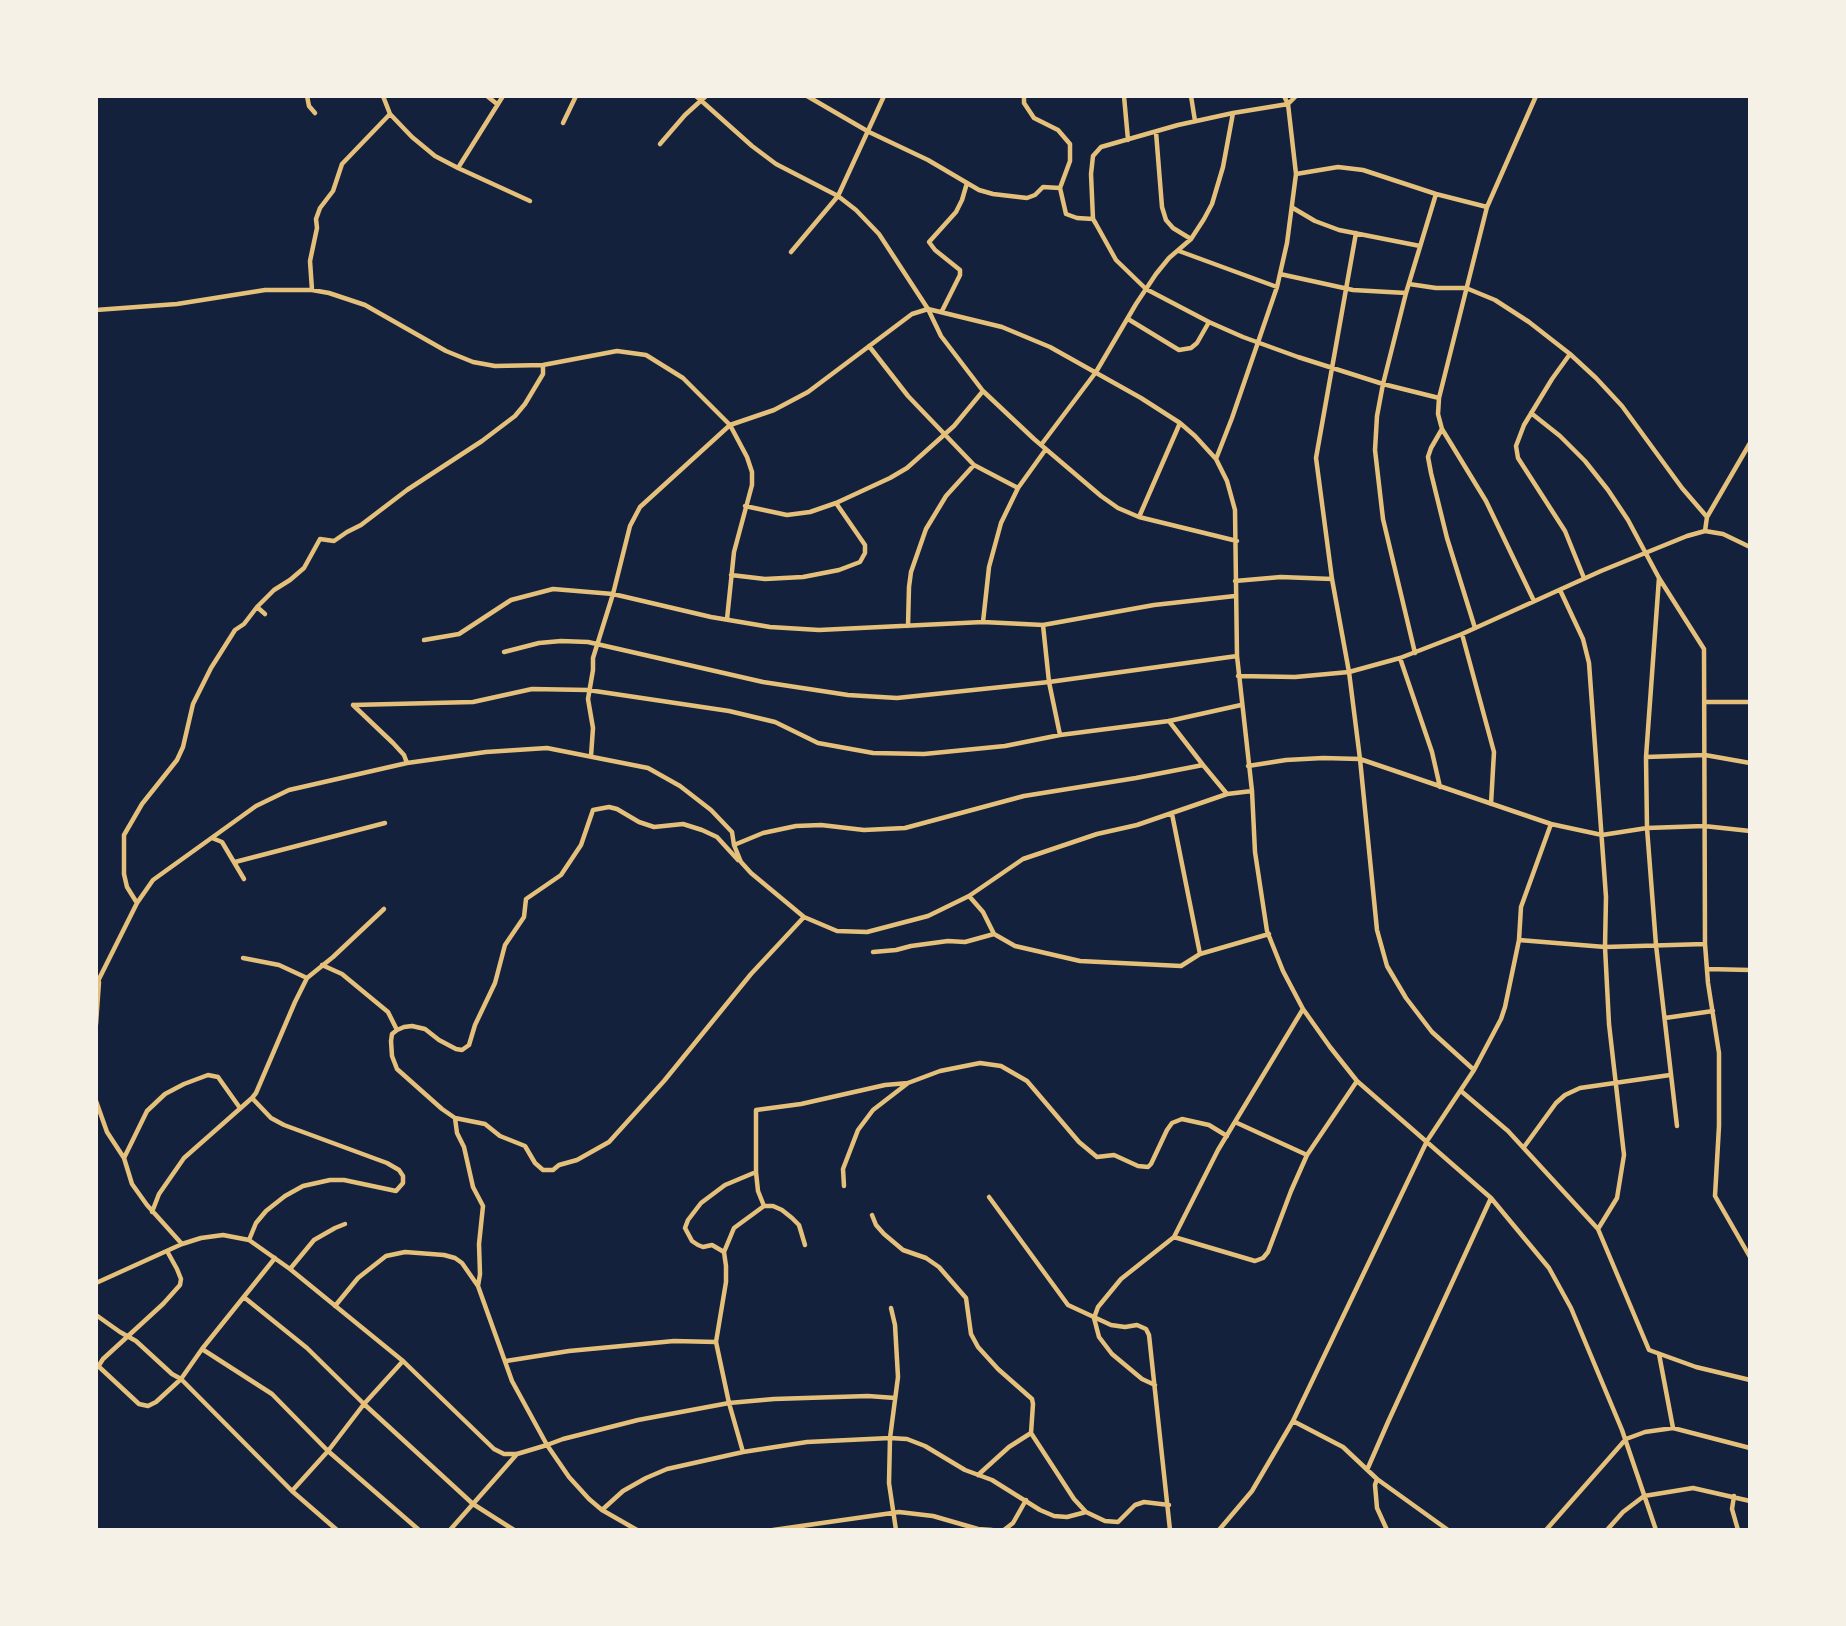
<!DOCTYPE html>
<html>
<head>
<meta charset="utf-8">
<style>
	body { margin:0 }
	#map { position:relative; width:1846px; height:1626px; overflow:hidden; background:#14213d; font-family:"DejaVu Sans",sans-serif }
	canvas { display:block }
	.frame { position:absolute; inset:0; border:98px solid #f6f1e7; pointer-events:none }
</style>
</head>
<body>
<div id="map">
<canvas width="1846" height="1626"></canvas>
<div class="frame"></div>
</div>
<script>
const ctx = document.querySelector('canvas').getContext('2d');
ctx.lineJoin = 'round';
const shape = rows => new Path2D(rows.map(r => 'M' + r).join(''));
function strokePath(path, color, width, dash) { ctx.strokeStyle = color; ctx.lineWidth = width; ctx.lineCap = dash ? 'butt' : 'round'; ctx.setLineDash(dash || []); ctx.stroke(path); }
strokePath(shape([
	[307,96,309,106,315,113],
	[383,96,390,114,412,137,435,156,458,168,530,201],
	[487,96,497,104],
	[696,96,752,146,776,164,838,196,856,210,879,234,928,309,941,336,983,391,1034,439,1101,496,1118,508,1139,517,1237,541],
	[807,96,869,132,928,160,979,190,993,194,1027,198,1035,195,1043,187,1060,188],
	[1024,96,1024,103,1034,118,1058,130,1070,144,1070,161,1060,188,1066,214,1077,218,1093,219],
	[1124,96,1128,140],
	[1191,96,1195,121],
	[1296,96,1288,104,1233,113,1178,125,1101,147,1093,156,1091,174,1093,219,1096,224,1116,260,1146,289,1209,322,1243,337,1298,357,1383,384,1439,398],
	[563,123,576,96],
	[1156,132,1162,207,1166,220,1173,228,1191,239],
	[660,144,685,115,706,96],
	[458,168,503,96],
	[1296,174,1338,167,1363,170,1436,194,1487,207],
	[1293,208,1315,221,1339,230,1420,246],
	[1356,233,1316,458,1332,579,1349,672,1360,759,1377,930,1387,966,1406,998,1432,1032,1474,1070],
	[1179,251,1277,287],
	[791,252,838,196,884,96],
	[1280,274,1353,290,1406,293],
	[1409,284,1436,288,1466,288,1495,300,1529,322,1570,354,1596,378,1622,406,1682,488,1707,517],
	[312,290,310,261,317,228,316,219,320,208,333,191,342,164,390,114],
	[96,310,177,304,265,290,312,290,329,293,365,305,446,351,473,362,495,366,543,365,617,351,646,355,683,378,730,425,774,410,808,392,912,314,928,309,1002,327,1050,347,1141,398,1180,423,1195,436,1216,459,1227,481,1235,510,1237,656,1252,791,1255,852,1267,931,1283,971,1303,1009,1330,1047,1357,1081,1491,1198,1549,1268,1571,1308,1622,1430,1656,1530],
	[942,311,960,275,960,270,935,250,929,242,956,212,962,200,967,183],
	[1128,319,1179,350,1191,348,1197,343,1209,322],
	[869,346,908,396,974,465,1018,488],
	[1570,354,1552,379,1524,425,1516,446,1518,458,1565,531,1584,578],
	[1531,413,1560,436,1585,461,1608,490,1628,520,1659,578,1704,649,1705,944,1708,983,1719,1053,1719,1126,1715,1196,1750,1257],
	[1442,429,1431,448,1428,457,1431,473,1447,538,1475,628],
	[1041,445,1096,372,1136,304,1156,274,1169,258,1191,239,1204,219,1212,204,1223,167,1233,113],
	[1216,459,1232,418,1277,287,1287,243,1296,174,1288,104,1284,96],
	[745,506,787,515,810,512,836,503,890,478,907,468,954,426,983,391],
	[1139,517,1180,423],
	[1705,531,1707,517,1750,443],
	[731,575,765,579,803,577,839,570,860,562,865,553,865,545,836,503],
	[1659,578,1646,757,1647,828,1656,945,1677,1126],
	[1235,581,1281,577,1332,579],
	[1560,590,1583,639,1589,663,1606,897,1605,947,1609,1024,1624,1155,1617,1198,1598,1229],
	[1534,601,1486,501,1442,429,1438,414,1439,398,1487,207,1536,96],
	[257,607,265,614],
	[983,622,989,567,1001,523,1018,488,1046,449],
	[1043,625,1049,682,1060,735],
	[908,626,909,587,911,572,926,529,946,496,974,465],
	[1462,634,1494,752,1491,804],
	[424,640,459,634,511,600,553,589,613,594,711,617,770,627,819,630,983,622,1043,625,1154,605,1235,596],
	[504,652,539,643,561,641,588,642,763,682,848,695,897,698,1049,682,1237,656],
	[1415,653,1383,519,1375,450,1377,416,1383,384,1406,293,1436,194],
	[1400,658,1432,752,1440,787],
	[1238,676,1295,677,1349,672,1400,658,1462,634,1601,571,1687,536,1705,531,1723,534,1750,547],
	[1705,702,1750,702],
	[353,705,473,702,532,689,588,690,729,711,775,722,818,743,873,753,924,754,1005,746,1060,735,1169,721,1241,705],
	[353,705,393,743,404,755,407,763],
	[1169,721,1203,765],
	[591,756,593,728,588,699,593,670,593,658,613,594,630,526,640,507,730,425,747,457,752,472,752,485,734,552,727,619],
	[1646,757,1705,755,1750,763],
	[1248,766,1286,760,1323,758,1360,759,1551,824,1602,835,1647,828,1704,826,1750,831],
	[1172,814,1200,954],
	[212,838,222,842,244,879],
	[734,845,763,833,796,826,821,825,864,830,905,828,1024,796,1136,778,1203,765,1227,794],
	[738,860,717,837,702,830,683,824,654,827,639,822,617,809,609,807,593,810,581,845,561,875,526,899,524,917,505,945,495,983,475,1025,469,1045,462,1050,456,1049,439,1040,425,1029,412,1026,404,1027,397,1030,392,1034,391,1041,392,1056,397,1069,442,1109,455,1118,485,1124,500,1136,525,1146,535,1163,543,1170,553,1170,559,1165,577,1160,609,1142,664,1081,751,974,804,917],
	[235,862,385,823],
	[969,896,983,912,994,934,1015,946,1080,961,1181,966,1200,954,1269,934],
	[137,903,127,887,124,874,124,835,142,804,177,760,183,747,193,704,211,668,235,630,244,624,257,607,274,590,290,580,304,568,320,539,334,541,347,532,361,525,407,490,482,441,515,416,525,404,543,374,543,365],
	[1519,940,1605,947,1705,944],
	[873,952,896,950,911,946,948,941,965,942,994,934],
	[243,958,279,965,307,978],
	[322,965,342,974,388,1012,397,1030],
	[1707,969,1750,970],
	[96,985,137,903,153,880,256,806,289,790,407,763,486,752,547,748,648,768,680,786,711,810,732,832,734,845,741,862,751,873,804,917,837,931,867,932,928,916,969,896,1023,859,1097,834,1137,825,1227,794,1252,791],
	[1665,1018,1713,1011],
	[96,1024,99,982],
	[1461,1091,1508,1131,1598,1229,1649,1350,1696,1367,1750,1380],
	[96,1101,107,1132,124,1158,132,1184,147,1205,182,1244],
	[455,1118,457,1133,464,1147,473,1187,483,1206,479,1244,480,1274,478,1286],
	[1235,1122,1307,1155],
	[1524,1147,1556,1103,1565,1095,1580,1088,1670,1075],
	[124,1158,147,1111,165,1094,184,1084,208,1075,218,1077,240,1108],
	[756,1172,756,1110,801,1104,885,1085,908,1083,940,1071,980,1063,1001,1066,1027,1081,1079,1142,1097,1157,1114,1155,1138,1166,1148,1167,1151,1164,1167,1130,1172,1123,1182,1119,1209,1125,1227,1136],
	[844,1186,843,1169,858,1130,873,1110,908,1083],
	[989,1197,1068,1305,1111,1325,1125,1327,1137,1325,1146,1329,1149,1335,1170,1530],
	[152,1212,159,1194,184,1158,252,1098,256,1093,295,1002,307,978,333,957,384,909],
	[872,1215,876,1225,884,1234,903,1250,926,1258,939,1267,966,1298,971,1334,978,1347,998,1369,1032,1399,1033,1404,1031,1433,1074,1499,1086,1512,1105,1521,1118,1522,1135,1505,1144,1502,1169,1505],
	[1174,1237,1255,1261,1263,1258,1268,1252,1291,1191,1307,1155,1357,1081],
	[249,1240,256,1223,266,1211,285,1196,303,1186,330,1180,344,1180,396,1191,403,1183,403,1176,399,1170,387,1163,284,1125,271,1118,252,1098],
	[724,1252,712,1245,703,1247,698,1245,692,1241,685,1228,688,1220,701,1203,725,1185,756,1172,758,1191,764,1206],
	[290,1269,314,1240,335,1228,345,1224],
	[96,1283,182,1244,201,1238,223,1235,249,1240,290,1269,403,1361,494,1449,504,1454,517,1454,547,1445,569,1477,589,1499,602,1510,637,1530],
	[245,1298,307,1348,364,1404,473,1504,514,1530],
	[335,1306,358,1278,386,1256,405,1252,444,1255,455,1258,462,1263,478,1286,512,1381,547,1445,563,1439,638,1420,729,1403,774,1399,868,1396,895,1398],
	[891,1308,895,1325,898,1377,890,1438,889,1483,896,1530],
	[96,1315,120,1332,136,1341,172,1374,181,1379,292,1491,337,1530],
	[202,1349,272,1394,328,1451,419,1530],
	[1659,1354,1673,1428],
	[506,1361,569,1351,674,1341,716,1342],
	[96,1364,139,1404,148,1406,156,1402,181,1379,202,1349,275,1258],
	[98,1367,103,1359,163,1304,180,1285,181,1279,177,1269,167,1251],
	[1155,1385,1142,1379,1112,1354,1099,1337,1094,1318,1098,1307,1121,1279,1174,1237,1218,1150,1303,1009],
	[1293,1421,1343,1447,1377,1479,1448,1530],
	[743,1452,729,1403,716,1342,726,1282,726,1266,724,1252,734,1228,764,1206,773,1206,782,1210,792,1218,799,1225,805,1245],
	[1367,1470,1388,1422,1491,1198],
	[978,1475,1009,1447,1031,1433],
	[1377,1479,1375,1485,1377,1508,1387,1530],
	[292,1491,328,1451,364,1404,403,1361],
	[1734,1496,1732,1509,1738,1530],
	[602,1510,623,1491,646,1478,667,1469,743,1452,807,1442,890,1438,907,1439,925,1446,965,1470,992,1480,1040,1510,1054,1516,1067,1517,1086,1512],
	[450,1530,517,1454],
	[773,1530,899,1512,933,1516,978,1529,992,1530],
	[1004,1530,1013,1523,1026,1500],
	[1219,1530,1252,1491,1293,1421,1427,1141,1474,1070,1501,1019,1505,1007,1519,940,1521,907,1551,824],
	[1546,1530,1626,1439,1645,1432,1673,1428,1750,1448],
	[1607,1530,1623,1512,1644,1496,1693,1488,1750,1501]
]), '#e5c07b', 4.5);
</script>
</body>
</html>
